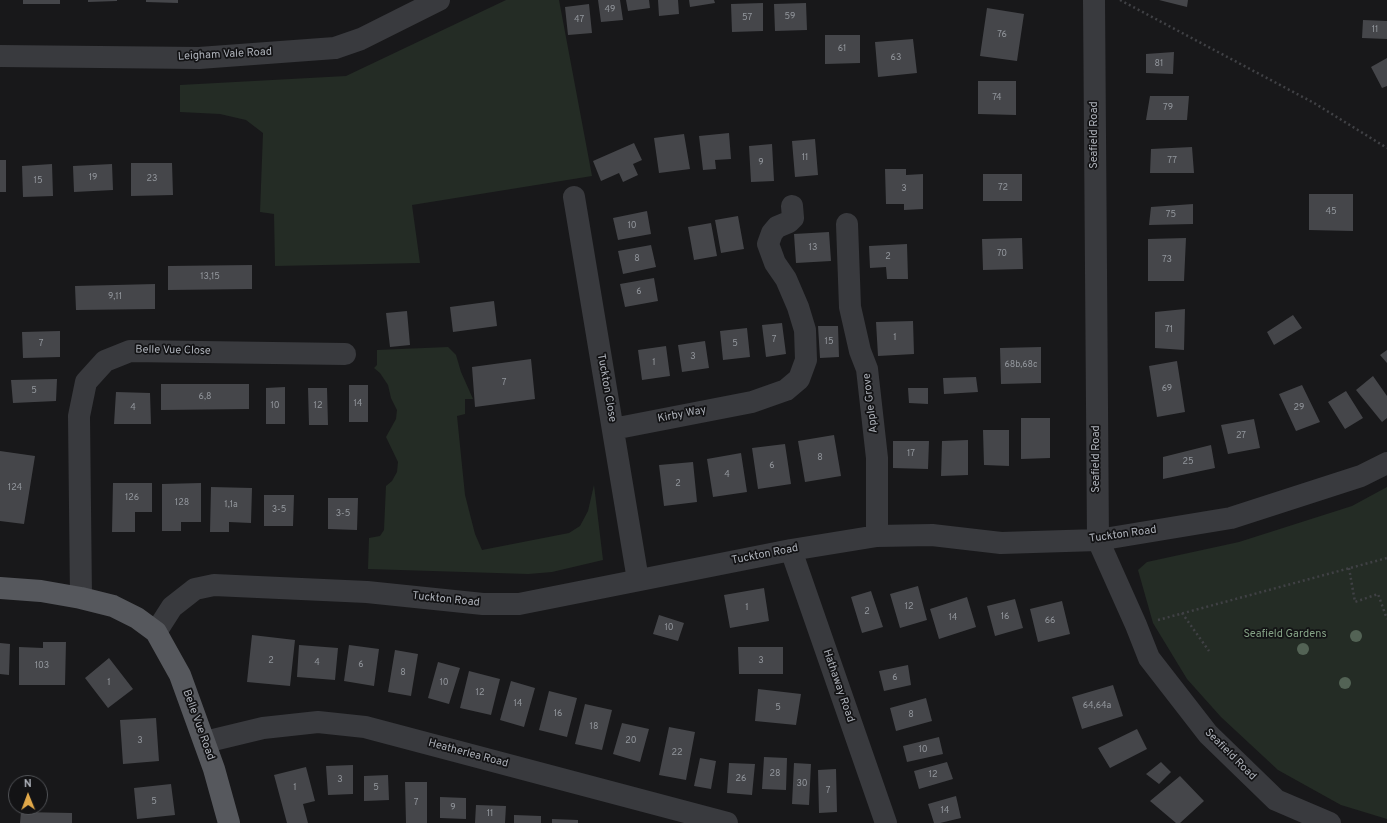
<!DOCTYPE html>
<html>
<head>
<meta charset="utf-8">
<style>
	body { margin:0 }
	#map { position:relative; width:1387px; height:823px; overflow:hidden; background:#18181a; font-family:Overpass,sans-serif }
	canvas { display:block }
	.north { position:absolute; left:8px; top:775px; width:40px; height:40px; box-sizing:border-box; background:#131315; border:1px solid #505256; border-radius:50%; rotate:359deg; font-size:11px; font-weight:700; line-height:16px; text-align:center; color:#acb0b8 }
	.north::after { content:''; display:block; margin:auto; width:14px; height:18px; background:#e1a849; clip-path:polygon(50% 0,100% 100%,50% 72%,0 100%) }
</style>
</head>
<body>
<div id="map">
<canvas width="1387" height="823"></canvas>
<div class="north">N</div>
</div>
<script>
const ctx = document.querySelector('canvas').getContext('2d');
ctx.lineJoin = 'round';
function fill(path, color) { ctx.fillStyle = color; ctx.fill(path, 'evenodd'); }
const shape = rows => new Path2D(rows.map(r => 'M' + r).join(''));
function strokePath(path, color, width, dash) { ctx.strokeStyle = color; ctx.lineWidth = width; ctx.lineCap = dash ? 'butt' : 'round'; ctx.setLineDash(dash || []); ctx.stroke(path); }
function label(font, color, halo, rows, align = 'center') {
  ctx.font = font + ' Overpass,sans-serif'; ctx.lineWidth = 3.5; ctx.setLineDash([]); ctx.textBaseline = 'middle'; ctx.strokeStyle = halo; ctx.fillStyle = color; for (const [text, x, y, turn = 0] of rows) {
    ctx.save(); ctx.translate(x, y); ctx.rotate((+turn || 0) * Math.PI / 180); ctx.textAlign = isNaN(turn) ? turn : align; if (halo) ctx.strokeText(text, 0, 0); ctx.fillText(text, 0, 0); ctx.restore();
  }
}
fill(shape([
	[506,0,559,0,592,176,412,205,420,263,275,266,274,214,260,212,263,133,246,120,220,114,180,112,180,85,346,76],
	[448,347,456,355,461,372,473,399,465,399,465,414,457,416,465,495,475,534,482,550,569,533,580,526,588,511,594,485,603,560,552,572,528,574,368,569,369,538,380,536,384,530,386,486,392,481,397,472,398,462,386,437,396,419,397,410,391,398,388,385,380,373,374,368,377,365,377,350],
	[1387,487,1387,819,1341,805,1278,770,1221,717,1187,679,1153,623,1138,570,1147,562,1239,542,1352,506]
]), '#242c25');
fill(shape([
	[23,0,60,0,60,4,23,4],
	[88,0,117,0,117,1,88,2],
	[146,0,178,0,178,3,146,2],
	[598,0,620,0,623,20,601,22],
	[626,0,649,0,650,8,628,11],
	[658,0,678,0,679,14,659,16],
	[689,0,714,0,715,3,690,7],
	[1159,0,1188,0,1187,7],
	[763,3,763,31,732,32,731,4],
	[806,3,807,30,775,31,774,4],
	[589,4,592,33,568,35,565,7],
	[987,8,1024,14,1017,61,980,56],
	[1363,20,1387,21,1387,39,1362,38],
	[825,35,860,35,860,63,825,64],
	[913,39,917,73,878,77,875,42],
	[1174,52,1173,74,1146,73,1146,54],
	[1387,58,1387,86,1382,88,1371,67],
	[978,81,1016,81,1016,115,978,114],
	[1150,96,1189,96,1187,120,1146,120],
	[729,133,731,159,715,160,716,169,703,170,699,136],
	[684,134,690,169,659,173,654,138],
	[815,139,818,175,795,177,792,141],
	[634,143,642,160,633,164,638,175,623,182,619,173,601,181,593,161],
	[772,144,774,181,751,182,749,146],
	[1192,147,1194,173,1150,173,1151,149],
	[0,160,6,160,6,192,0,192],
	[131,163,172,163,173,195,131,196],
	[52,164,53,196,23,197,22,166],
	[112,164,113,190,74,192,73,166],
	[885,169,906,169,906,175,923,174,923,209,904,210,904,204,886,204],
	[983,174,1022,174,1022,201,983,201],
	[1309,194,1353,194,1353,231,1309,230],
	[1193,204,1193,224,1149,225,1151,207],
	[647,211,651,234,618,240,613,218],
	[738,216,744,249,721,253,715,220],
	[711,223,717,256,694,260,688,227],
	[829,232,831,261,796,263,794,234],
	[1022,238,1023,269,983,270,982,239],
	[1186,238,1184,281,1148,281,1148,239],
	[907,244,908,279,887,279,886,267,870,268,869,246],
	[651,245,656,267,623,274,618,251],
	[252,265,252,289,168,290,168,266],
	[654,278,658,301,625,307,620,284],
	[155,284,155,309,76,310,75,286],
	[494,301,497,326,453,332,450,307],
	[1185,309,1184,350,1155,348,1155,312],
	[407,311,410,345,390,347,386,313],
	[1293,315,1302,328,1274,345,1267,332],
	[913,321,914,354,878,356,876,322],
	[782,323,786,354,766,357,762,325],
	[818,326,838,326,839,357,820,358],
	[747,328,750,357,723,360,720,331],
	[60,331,60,357,23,358,22,332],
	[705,341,709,368,682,372,678,345],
	[666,346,670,376,642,380,638,350],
	[1041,347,1041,383,1001,384,1000,348],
	[1387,350,1387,363,1380,355],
	[531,359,535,399,475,407,472,367],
	[1177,361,1185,412,1157,417,1149,366],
	[1373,376,1387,396,1387,418,1382,422,1356,390],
	[976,377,978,392,944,394,943,378],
	[57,379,56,401,13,403,11,380],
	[161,384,249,384,249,409,161,410],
	[349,385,368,385,368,422,349,422],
	[1302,385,1320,422,1296,431,1279,394],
	[285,387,285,424,266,424,266,388],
	[308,388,327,388,328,425,309,425],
	[908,388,928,388,928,404,909,403],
	[1346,391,1363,418,1345,429,1328,402],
	[116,392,150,393,151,424,114,424],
	[1021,418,1050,418,1050,458,1021,459],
	[1254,419,1260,448,1228,454,1221,425],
	[983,430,1009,430,1009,466,984,465],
	[834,435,841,476,805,482,798,441],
	[968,440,968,475,941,476,942,441],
	[893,441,929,441,928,469,893,468],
	[785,444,791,484,758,489,752,448],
	[1211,445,1215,468,1163,479,1163,457],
	[0,451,35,456,24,524,0,521],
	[741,453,747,492,713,497,707,459],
	[693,462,697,502,664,506,659,465],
	[113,483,152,483,152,512,135,512,135,532,112,532],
	[201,483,201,522,181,522,181,531,162,531,162,484],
	[211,487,252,488,251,523,229,522,229,532,210,532],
	[264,495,294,495,293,526,264,526],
	[328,498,358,498,357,530,328,529],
	[918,586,927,620,900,628,890,594],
	[764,588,769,621,730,628,724,595],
	[871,591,883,627,862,633,851,597],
	[967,597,976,627,939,639,930,609],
	[1015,599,1023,628,995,636,987,606],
	[1062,601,1070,634,1038,642,1030,609],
	[659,615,684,623,678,641,653,634],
	[252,635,295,640,290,686,247,682],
	[43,642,66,642,65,685,19,685,19,647,43,648],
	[0,643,10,644,9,675,0,674],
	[299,645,338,648,335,680,297,677],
	[349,645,379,649,374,686,344,681],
	[738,647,783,647,783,674,739,674],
	[395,650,418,654,411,696,388,692],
	[109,658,133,689,108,708,85,678],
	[438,662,460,668,449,704,428,698],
	[908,665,911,685,884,691,879,671],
	[469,671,500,679,491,715,460,708],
	[511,681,535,688,524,727,500,720],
	[1113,685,1123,716,1082,729,1072,697],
	[758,689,801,694,796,725,755,721],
	[549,691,577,698,567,737,539,730],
	[926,698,932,721,896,731,890,708],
	[585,704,612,710,602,750,575,744],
	[156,718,159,761,123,764,120,720],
	[622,723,649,729,640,762,613,754],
	[669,727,695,732,686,780,659,775],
	[1137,729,1147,749,1110,768,1098,748],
	[939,737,943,754,907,762,903,746],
	[764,757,787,758,786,790,762,789],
	[700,758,716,761,711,789,694,786],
	[947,762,953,779,919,789,914,771],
	[1161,762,1171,772,1159,784,1146,774],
	[729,763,755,764,752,795,727,793],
	[794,763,811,764,809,805,792,804],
	[353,765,353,794,328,795,326,766],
	[306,767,315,801,303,804,308,823,287,823,274,775],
	[836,769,837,812,819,813,818,770],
	[388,775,389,800,364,801,364,776],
	[1180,776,1204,801,1180,823,1176,823,1150,801],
	[405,782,427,782,427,823,406,823],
	[171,784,175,815,137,819,134,788],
	[956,796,961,818,940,823,934,823,928,804],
	[440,797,466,798,466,819,440,818],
	[476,805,506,806,505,823,475,823],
	[21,812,72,813,72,823,20,823],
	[514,815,541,816,541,823,514,823],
	[552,819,578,820,578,823,552,823]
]), '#45464a');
strokePath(shape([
	[1120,0,1314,103,1387,148],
	[1349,568,1355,602,1378,594,1387,619],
	[1182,613,1209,651],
	[1158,620,1387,558]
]), '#404145', 2.5, [2, 3]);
strokePath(shape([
	[1094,0,1098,540,1136,625,1149,658,1208,734,1276,800,1330,823],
	[0,56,199,58,335,48,361,39,439,0],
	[574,197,638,580],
	[847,224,850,307,860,351,867,369,877,458,877,536],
	[613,429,752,402,786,390,799,379,806,360,805,330,798,307,786,279,775,263,768,244,772,233,777,227,789,222,793,218,792,206],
	[791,550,886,823],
	[81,598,79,416,86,382,105,361,130,351,345,354],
	[156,632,172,607,195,589,214,585,367,592,483,604,519,604,791,550,877,536,932,535,1001,543,1098,540,1231,518,1361,476,1387,463],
	[205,742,263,728,318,722,365,727,727,823]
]), '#393a3e', 22);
strokePath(shape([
	[0,588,41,591,81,598,113,606,137,618,156,632,180,675,214,769,229,823]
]), '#56585d', 22);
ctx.fillStyle = '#536355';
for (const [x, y] of [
	[1356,636],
	[1303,649],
	[1345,683]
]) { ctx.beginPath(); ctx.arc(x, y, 6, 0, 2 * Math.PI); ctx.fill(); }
label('9px', '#92969c', null, [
	["49",610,10],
	["59",790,17],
	["57",747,18],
	["47",579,20],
	["11",1375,30],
	["76",1002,35],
	["61",842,49],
	["63",896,58],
	["81",1159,64],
	["74",997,98],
	["79",1168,108],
	["11",805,158],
	["77",1172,161],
	["9",761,163],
	["19",93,178],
	["23",152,179],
	["15",38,181],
	["72",1003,188],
	["3",904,189],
	["45",1331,212],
	["75",1171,215],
	["10",632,226],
	["13",813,248],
	["70",1002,254],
	["2",888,257],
	["8",637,259],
	["73",1167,260],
	["13,15",210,277],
	["6",639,292],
	["9,11",115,297],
	["71",1169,330],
	["1",895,338],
	["7",774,340],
	["15",829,342],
	["7",41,344],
	["5",735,344],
	["3",693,357],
	["1",654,363],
	["68b,68c",1021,365],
	["7",504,383],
	["69",1167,389],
	["5",34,391],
	["6,8",205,397],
	["14",358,404],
	["10",275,406],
	["12",318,406],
	["4",133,408],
	["29",1299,408],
	["27",1241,436],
	["17",911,454],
	["8",820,458],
	["25",1188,462],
	["6",772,466],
	["4",727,475],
	["2",678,484],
	["124",15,488],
	["126",132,498],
	["128",182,503],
	["1,1a",231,505],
	["3-5",279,510],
	["3-5",343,514],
	["12",909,607],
	["1",747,608],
	["2",867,612],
	["16",1005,617],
	["14",953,618],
	["66",1050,621],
	["10",669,628],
	["2",271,661],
	["3",761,661],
	["4",317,663],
	["6",361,665],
	["103",42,666],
	["8",403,673],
	["6",895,678],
	["1",109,683],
	["10",444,683],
	["12",480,693],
	["14",518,704],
	["64,64a",1097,706],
	["5",778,708],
	["16",558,714],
	["8",911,715],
	["18",594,727],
	["3",140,741],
	["20",631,741],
	["10",923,750],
	["22",677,753],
	["28",775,774],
	["12",933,775],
	["26",741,779],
	["3",340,780],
	["30",802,784],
	["1",295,788],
	["5",376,788],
	["7",828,791],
	["5",154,802],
	["7",416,803],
	["9",453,808],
	["14",945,811],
	["11",490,814]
]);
label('11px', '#acb0b8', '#131315', [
	["Leigham Vale Road",225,55,-3],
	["Seafield Road",1095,135,-90],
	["Belle Vue Close",173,351,1],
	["Tuckton Close",606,388,80],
	["Apple Grove",871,403,-97],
	["Kirby Way",682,415,-11],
	["Seafield Road",1097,459,-90],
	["Tuckton Road",1123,535,-8],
	["Tuckton Road",765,555,-11],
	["Tuckton Road",446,600,6],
	["Hathaway Road",838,686,71],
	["Belle Vue Road",198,725,70],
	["Heatherlea Road",468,754,15],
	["Seafield Road",1230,755,45]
]);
label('11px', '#84a185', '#131315', [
	["Seafield Gardens",1285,635]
]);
</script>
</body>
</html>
